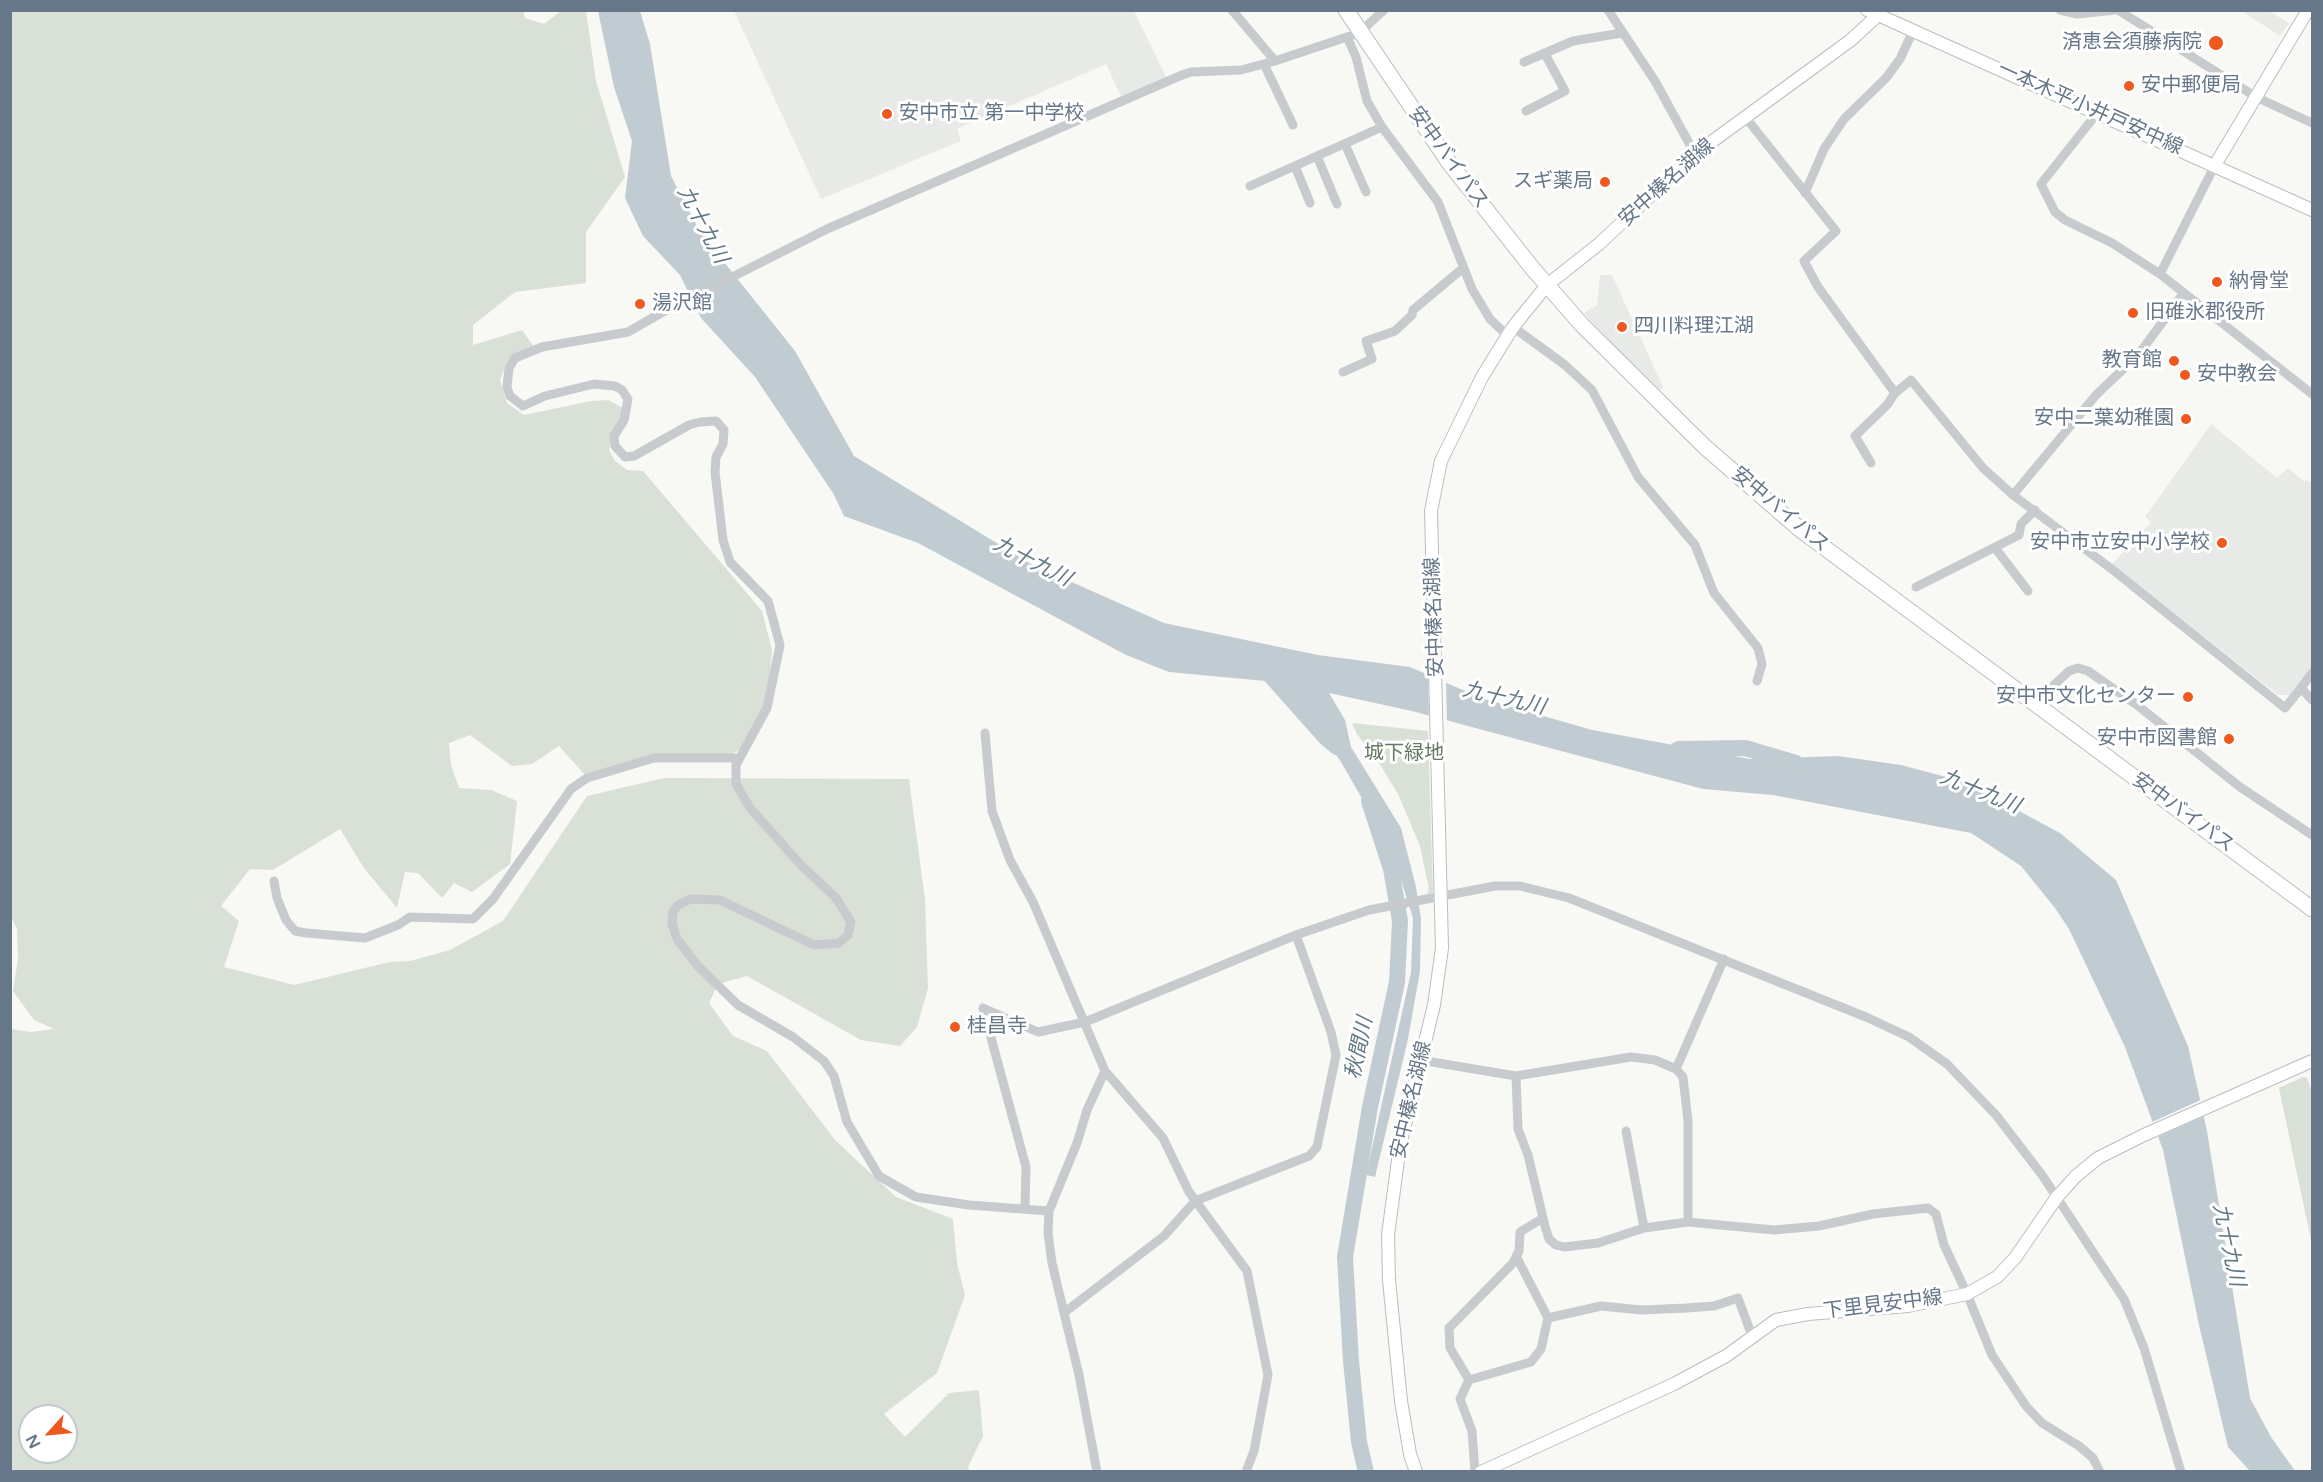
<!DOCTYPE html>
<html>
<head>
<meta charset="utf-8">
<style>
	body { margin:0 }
	#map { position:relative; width:2323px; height:1482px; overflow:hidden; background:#f8f8f4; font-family:"Varela Round",sans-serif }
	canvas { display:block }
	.frame { position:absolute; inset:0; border:12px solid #657788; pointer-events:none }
	.north { position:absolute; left:18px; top:1404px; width:60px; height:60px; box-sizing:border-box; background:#fff; border:2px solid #c1c9cf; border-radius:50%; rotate:243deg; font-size:16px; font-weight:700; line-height:24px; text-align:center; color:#657788 }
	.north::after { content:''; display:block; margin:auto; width:21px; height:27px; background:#ef581e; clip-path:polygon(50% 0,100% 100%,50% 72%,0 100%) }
</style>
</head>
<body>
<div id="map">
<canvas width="2323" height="1482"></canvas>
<div class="frame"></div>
<div class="north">N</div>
</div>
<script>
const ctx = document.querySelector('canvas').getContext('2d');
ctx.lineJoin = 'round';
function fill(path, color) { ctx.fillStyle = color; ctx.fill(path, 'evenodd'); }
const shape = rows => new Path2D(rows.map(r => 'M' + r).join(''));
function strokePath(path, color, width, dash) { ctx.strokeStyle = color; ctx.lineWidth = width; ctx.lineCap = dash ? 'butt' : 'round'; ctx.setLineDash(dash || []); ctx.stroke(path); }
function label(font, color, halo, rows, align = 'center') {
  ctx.font = font + ' "Varela Round","Noto Sans JP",sans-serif'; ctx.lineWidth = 6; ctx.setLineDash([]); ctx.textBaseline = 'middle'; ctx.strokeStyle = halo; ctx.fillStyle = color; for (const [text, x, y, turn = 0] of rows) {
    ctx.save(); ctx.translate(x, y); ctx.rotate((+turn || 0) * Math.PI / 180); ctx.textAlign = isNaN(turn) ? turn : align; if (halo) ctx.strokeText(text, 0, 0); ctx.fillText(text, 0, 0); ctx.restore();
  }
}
fill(shape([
	[734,11,1134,11,1167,79,1122,99,1106,64,957,129,961,141,821,199],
	[2242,11,2269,11,2289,23,2280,36],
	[1600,275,1612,275,1663,387,1657,392,1584,313,1597,305],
	[2211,424,2277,478,2288,468,2305,482,2307,480,2312,484,2312,667,2291,695,2278,695,2112,564,2151,522,2145,517]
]), '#e8eae8');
fill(shape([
	[523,10,525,18,544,24,561,11,586,11,596,81,625,177,586,232,586,283,515,292,473,325,473,345,522,330,534,347,507,362,500,380,507,403,524,415,591,401,608,400,623,408,626,417,611,438,609,450,615,461,627,470,643,471,762,611,772,650,769,687,759,725,741,749,726,757,648,763,585,775,559,746,532,764,512,766,470,735,449,743,451,765,459,788,491,790,517,801,510,864,472,892,454,883,442,898,418,873,405,872,397,908,364,868,340,829,273,870,250,869,221,906,239,921,224,967,294,985,390,962,410,961,450,950,503,921,587,796,664,778,909,779,925,900,928,988,917,1027,900,1046,861,1040,747,976,718,984,709,1003,733,1036,767,1051,835,1140,896,1197,953,1219,957,1263,965,1295,937,1373,884,1414,905,1437,949,1393,979,1390,983,1436,968,1467,969,1471,11,1471,11,1029,31,1032,54,1029,34,1020,13,991,18,959,17,929,11,916,11,11],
	[30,1416,66,1416,66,1452,30,1452],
	[1352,723,1428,731,1433,893,1427,894,1429,889,1420,846,1398,794,1381,766,1357,734],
	[2303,1077,2307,1078,2312,1091,2312,1245,2279,1088]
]), '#d9e0d5');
fill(shape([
	[598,11,640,11,650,44,671,176,700,232,795,351,854,456,1031,564,1164,623,1318,655,1410,667,1481,698,1592,730,1750,759,1838,756,1901,765,1965,782,2060,833,2116,880,2188,1046,2207,1131,2250,1398,2271,1437,2295,1471,2250,1471,2228,1447,2199,1325,2163,1150,2125,1047,2069,929,2055,908,2021,866,1971,833,1773,795,1703,789,1412,711,1329,693,1345,720,1351,747,1401,828,1416,887,1421,919,1420,971,1408,1039,1375,1177,1366,1175,1411,972,1413,918,1391,849,1341,762,1287,683,1169,672,1126,655,918,543,844,516,833,493,755,377,701,318,680,275,643,236,625,198,632,141,614,87]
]), '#c1ccd2');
fill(shape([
	[1428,671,1446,679,1447,724,1429,719],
	[2203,1099,2207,1115,2155,1138,2150,1123]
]), '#f8f8f4');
strokePath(shape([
	[1268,673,1325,737,1337,747],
	[1678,749,1745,748,1796,763],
	[1366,1472,1359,1442,1351,1361,1345,1257,1370,1107,1397,982,1400,921,1391,869,1369,801]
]), '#c1ccd2', 16);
const major = shape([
	[1867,10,2312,210],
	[2215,165,2308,10],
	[1416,1472,1410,1454,1401,1401,1389,1280,1388,1235,1400,1145,1434,1005,1442,948,1431,511,1441,461,1482,377,1513,327,1547,285,1599,244,1695,154,1851,40,1877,16],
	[1481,1472,1674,1384,1726,1356,1776,1320,1808,1314,1908,1306,1967,1294,1997,1277,2015,1258,2057,1197,2076,1176,2098,1158,2144,1135,2312,1061]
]);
const highway = shape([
	[1346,10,1450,164,1533,269,1582,325,1705,447,1802,531,2312,909]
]);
strokePath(major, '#babec2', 14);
strokePath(highway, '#b9bdc0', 17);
strokePath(shape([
	[1232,10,1275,61],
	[1608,10,1655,81,1695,154],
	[2060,10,2077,14,2115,10],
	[2118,10,2256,97,2312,123],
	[1347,37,1356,57,1367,101,1382,127,1438,202,1472,289,1490,319,1508,336],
	[1524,62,1573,41,1622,33],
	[1264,64,1293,125],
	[1526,111,1565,91,1545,54],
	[2098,112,2041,184,2055,212,2065,220,2112,243,2160,274],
	[1746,118,1836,231,1804,261,1818,287,1895,393,1911,380,1983,468,2013,495,2113,570,2285,708,2301,688],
	[1345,144,1366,192],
	[1317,156,1337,204],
	[2215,165,2160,274,2312,394],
	[1295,166,1310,203],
	[1250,186,1382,127],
	[1805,193,1824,149,1844,119,1886,78,1900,59,1912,33],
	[1513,327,1565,365,1592,390,1638,477,1695,545,1714,593,1758,648,1762,664,1757,681],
	[1343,372,1372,359,1366,341,1395,331,1412,315,1413,310,1462,269],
	[1871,463,1855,436,1887,405,1895,393],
	[2013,495,2096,395,2139,354,2183,294],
	[1996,549,2028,591],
	[1916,587,2019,535,2021,524,2035,510],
	[2312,673,2301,688,2312,700],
	[2039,706,2053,686,2069,671,2078,668,2088,671,2137,705,2240,787,2312,835],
	[985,733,992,811,1010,860,1033,902,1105,1071,1163,1138,1189,1192,1247,1271,1268,1375,1254,1451,1246,1472],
	[274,881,277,898,286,920,295,931,306,933,365,938,398,925,410,917,473,919,493,899,571,789,587,778,654,758,739,758],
	[983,1008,1038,1032,1085,1022,1296,935,1369,910,1495,886,1520,886,1569,898,1866,1017,1909,1037,1947,1064,1996,1115,2042,1175,2124,1299,2144,1348,2181,1472],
	[983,1008,1026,1167,1025,1208],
	[1420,1060,1516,1076,1631,1057,1655,1060,1676,1069,1683,1077,1688,1121,1688,1222],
	[1676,1069,1724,959],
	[1516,1076,1518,1129,1528,1155,1545,1226,1549,1239,1556,1245,1564,1247,1598,1243,1644,1228,1688,1222,1774,1230,1819,1226,1873,1214,1928,1208,1936,1214,1944,1245,1967,1294,1992,1355,2026,1406,2042,1423,2079,1446,2093,1458,2100,1472],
	[1626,1131,1644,1228],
	[1049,1211,969,1205,916,1197,879,1176,847,1122,834,1076,824,1061,793,1037,738,1005,697,965,677,939,672,924,673,912,677,906,690,899,720,900,814,945,839,943,848,935,851,922,836,898,801,865,750,808,736,784,736,765,767,708,780,645,768,601,730,562,723,540,715,472,716,457,723,444,724,430,716,421,700,422,689,425,634,456,625,457,615,446,614,436,624,420,626,410,628,399,622,390,615,386,594,384,545,396,523,406,510,396,507,387,509,368,515,358,542,347,628,332,661,313,827,229,1182,75,1191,72,1241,70,1275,61,1359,33,1384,10],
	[1516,1256,1548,1318],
	[1065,1312,1164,1236,1195,1201,1309,1156,1317,1147,1336,1055,1331,1032,1296,935],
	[1469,1380,1450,1348,1449,1328,1513,1263,1519,1251,1520,1232,1543,1218],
	[1097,1472,1079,1375,1052,1263,1048,1233,1049,1211,1077,1143,1087,1110,1105,1071],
	[1475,1472,1472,1431,1460,1399,1469,1380,1531,1362,1541,1349,1548,1318,1601,1306,1641,1310,1686,1308,1714,1306,1738,1298,1752,1336]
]), '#c7cbce', 9);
strokePath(major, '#fff', 12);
strokePath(highway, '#fff', 15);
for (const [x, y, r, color] of [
	[2216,43,8,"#ef581e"],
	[2129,86,6,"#ef581e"],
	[887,114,6,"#ef581e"],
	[1605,182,6,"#ef581e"],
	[2217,282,6,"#ef581e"],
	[640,304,6,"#ef581e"],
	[2133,313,6,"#ef581e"],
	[1622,327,6,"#ef581e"],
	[2174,361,6,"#ef581e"],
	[2185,375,6,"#ef581e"],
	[2186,419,6,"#ef581e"],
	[2222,543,6,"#ef581e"],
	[2188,697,6,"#ef581e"],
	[2229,739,6,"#ef581e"],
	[955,1027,6,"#ef581e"]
]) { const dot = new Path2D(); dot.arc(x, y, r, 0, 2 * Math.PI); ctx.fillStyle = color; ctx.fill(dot); strokePath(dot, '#fff', 2); }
label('20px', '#657788', '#fff', [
	["済恵会須藤病院",2202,43,"right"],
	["安中郵便局",2141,86],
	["安中市立 第一中学校",899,114],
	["スギ薬局",1593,182,"right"],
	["納骨堂",2229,282],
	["湯沢館",652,304],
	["旧碓氷郡役所",2145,313],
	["四川料理江湖",1634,327],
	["教育館",2162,361,"right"],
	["安中教会",2197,375],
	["安中二葉幼稚園",2174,419,"right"],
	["安中市立安中小学校",2210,543,"right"],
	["安中市文化センター",2176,697,"right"],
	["安中市図書館",2217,739,"right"],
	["桂昌寺",967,1027]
], 'left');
label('20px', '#657788', '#fff', [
	["一本木平小井戸安中線",2090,109,24],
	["安中バイパス",1448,158,54],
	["安中榛名湖線",1667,183,-42],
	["安中バイパス",1780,510,40],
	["安中榛名湖線",1435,617,-92],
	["安中バイパス",2183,813,36],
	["安中榛名湖線",1412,1100,-77],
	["下里見安中線",1883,1305,-7]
]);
label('20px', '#647960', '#fff', [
	["城下緑地",1404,754]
]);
label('italic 21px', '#607883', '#fff', [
	["九十九川",702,225,62],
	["九十九川",1032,562,27],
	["九十九川",1504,699,13],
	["九十九川",1980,792,22],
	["秋間川",1360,1048,-78],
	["九十九川",2228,1245,78]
]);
</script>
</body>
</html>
